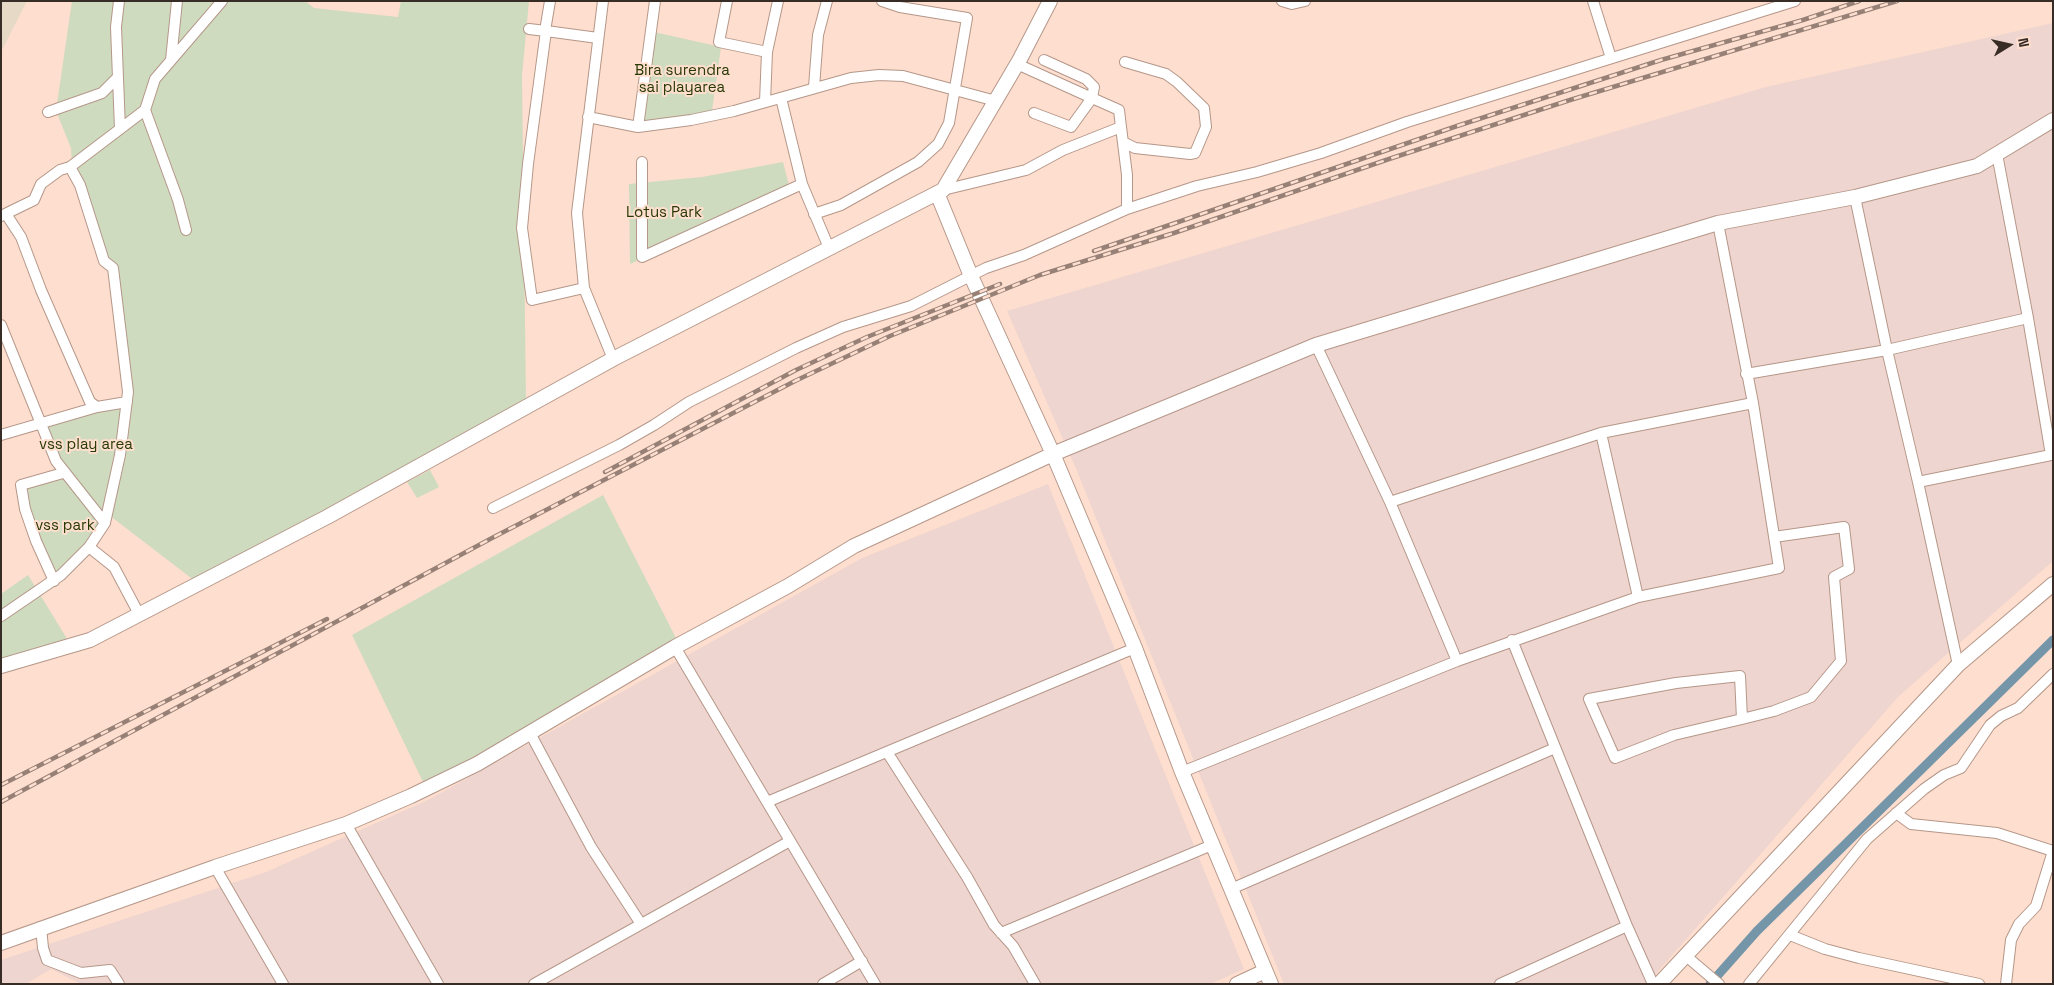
<!DOCTYPE html>
<html>
<head>
<meta charset="utf-8">
<style>
	body { margin:0 }
	#map { position:relative; width:2054px; height:985px; overflow:hidden; background:#fedece; font-family:"Space Grotesk",sans-serif }
	canvas { display:block }
	.frame { position:absolute; inset:0; border:2px solid #382c26; pointer-events:none }
	.north { position:absolute; left:1984px; top:20px; width:50px; height:50px; -webkit-text-stroke:4px #fedece; paint-order:stroke; rotate:80deg; font-size:14px; font-weight:700; line-height:20px; text-align:center; color:#382c26 }
	.north::after { content:''; display:block; margin:auto; width:18px; height:22px; background:#382c26; clip-path:polygon(50% 0,100% 100%,50% 72%,0 100%) }
</style>
</head>
<body>
<div id="map">
<canvas width="2054" height="985"></canvas>
<div class="frame"></div>
<div class="north">N</div>
</div>
<script>
const ctx = document.querySelector('canvas').getContext('2d');
ctx.lineJoin = 'round';
function fill(path, color) { ctx.fillStyle = color; ctx.fill(path, 'evenodd'); }
const shape = rows => new Path2D(rows.map(r => 'M' + r).join(''));
function strokePath(path, color, width, dash) { ctx.strokeStyle = color; ctx.lineWidth = width; ctx.lineCap = dash ? 'butt' : 'round'; ctx.setLineDash(dash || []); ctx.stroke(path); }
function label(font, color, halo, rows, align = 'center') {
  ctx.font = font + ' "Space Grotesk",sans-serif'; ctx.lineWidth = 4; ctx.setLineDash([]); ctx.textBaseline = 'middle'; ctx.strokeStyle = halo; ctx.fillStyle = color; for (const [text, x, y, turn = 0] of rows) {
    ctx.save(); ctx.translate(x, y); ctx.rotate((+turn || 0) * Math.PI / 180); ctx.textAlign = isNaN(turn) ? turn : align; if (halo) ctx.strokeText(text, 0, 0); ctx.fillText(text, 0, 0); ctx.restore();
  }
}
fill(shape([
	[2053,23,2053,561,1898,697,1647,984,1284,984,1077,471,1007,311,1766,87],
	[1048,484,1244,969,1210,984,81,984,51,969,26,984,1,984,1,960,266,872,428,800,862,558]
]), '#efd5cf');
fill(shape([
	[1,1,27,1,1,52]
]), '#e6dac6');
fill(shape([
	[72,1,305,1,314,8,398,17,401,1,529,1,522,76,526,404,195,581,109,515,127,415,124,332,106,260,72,168,71,148,56,111],
	[654,32,721,47,712,111,642,123],
	[783,162,791,193,630,264,629,184,702,177],
	[126,403,104,520,65,474,43,425],
	[430,470,439,487,417,498,407,482],
	[63,473,104,522,54,580,21,485],
	[603,495,676,638,482,760,426,788,352,635],
	[28,575,69,642,1,661,1,594]
]), '#cedbbe');
strokePath(shape([
	[1710,984,1757,931,2053,640]
]), '#7595a9', 9);
const street = shape([
	[119,1,116,27,120,129],
	[727,1,719,42,767,52],
	[1282,1,1292,4,1305,1],
	[1593,1,1611,58],
	[529,29,546,31,528,164,522,228,532,300,584,288,613,359],
	[545,31,550,1],
	[546,31,598,38],
	[171,60,177,1],
	[1017,64,1092,98,1094,87,1086,79,1044,60],
	[814,87,818,35,827,1],
	[765,102,767,52,778,1],
	[145,110,155,79,222,1],
	[48,112,102,93,118,77],
	[1034,113,1071,127,1092,98,1119,110,1121,127],
	[588,117,638,127,691,120,734,111,851,78,879,75,903,76,996,101],
	[638,127,655,1],
	[1125,143,1135,148,1190,154,1195,153,1206,127,1204,108,1177,82,1166,74,1125,62],
	[642,162,642,257,802,184,781,98],
	[70,167,145,110,178,200,186,230],
	[802,184,829,248],
	[1855,197,1887,350,1918,482,2051,455,2028,318,1997,154],
	[1127,209,1197,186,1257,172,1321,153,1407,122,1795,1],
	[6,214,21,237,41,290,90,402,97,407,127,402],
	[814,214,841,205,918,162,938,144,949,123,967,18,900,7,882,1],
	[1,216,34,200,41,184,60,170,70,167,80,185,104,261,113,268,128,392,120,455,105,523,89,547,61,575,1,616],
	[584,288,577,213,603,1],
	[1,325,56,461,105,523],
	[1316,345,1390,502],
	[1746,374,1887,350,2028,318],
	[1601,433,1638,597],
	[1,435,97,407],
	[1918,482,1958,665],
	[493,508,619,445,654,425,689,402,796,348,843,327,911,306,986,268,1024,255,1127,209,1127,175,1121,127,1063,150,1026,170,943,190],
	[89,547,114,567,139,614],
	[54,581,36,541,25,509,21,485,63,473],
	[675,647,875,984],
	[1457,661,1638,597,1779,568,1753,403,1718,223],
	[1742,719,1740,676,1676,683,1589,699,1615,758,1674,735,1742,719,1774,711,1811,697,1841,661,1834,577,1849,569,1844,527,1774,537],
	[530,733,591,847,641,924],
	[887,752,967,877,994,925,1013,946,1035,984],
	[1182,772,1457,661,1390,502,1601,433,1753,403],
	[767,802,1135,648],
	[1896,813,1911,824,1997,833,2053,851],
	[346,824,438,984],
	[215,867,283,984],
	[1231,889,1555,748],
	[1627,926,1653,984],
	[41,927,43,948,47,960,81,973,110,970,119,984],
	[1001,933,1212,845],
	[1790,935,1825,949,1859,958,1979,984],
	[1686,956,1719,984],
	[534,984,790,841],
	[823,984,862,961],
	[1500,984,1627,926,1512,640],
	[1749,984,1867,839,1924,789,1944,775,1961,768,1990,725,2001,716,2018,708,2053,674],
	[2006,984,2011,940,2019,924,2036,906,2053,851]
]);
const secondary = shape([
	[937,193,971,276,1053,454,1135,648,1182,772,1271,984],
	[1,666,90,640,327,517,613,359,943,190,1020,59,1050,1],
	[1,943,215,867,346,824,411,796,477,764,675,647,788,586,854,546,1053,454,1316,345,1718,223,1855,197,1977,166,2053,120],
	[1237,984,1265,971],
	[1659,984,1958,665,2053,584]
]);
strokePath(street, '#b59789', 12);
strokePath(secondary, '#b59789', 16);
strokePath(street, '#fff', 10);
strokePath(secondary, '#fff', 14);
const rail = shape([
	[1094,251,1457,126,1661,60,1803,20,1859,1],
	[605,472,796,370,867,337,1000,284],
	[1,785,327,619],
	[1,802,492,538,795,381,890,336,1040,275,1174,233,1389,159,1570,100,1897,1]
]);
strokePath(rail, '#978176', 4.5);
strokePath(rail, '#fedece', 2.5, [8]);
label('15px', '#283904', '#fedece', [
	["Bira surendra",682,71],
	["sai playarea",682,88],
	["Lotus Park",664,213],
	["vss play area",86,445],
	["vss park",65,526]
]);
</script>
</body>
</html>
